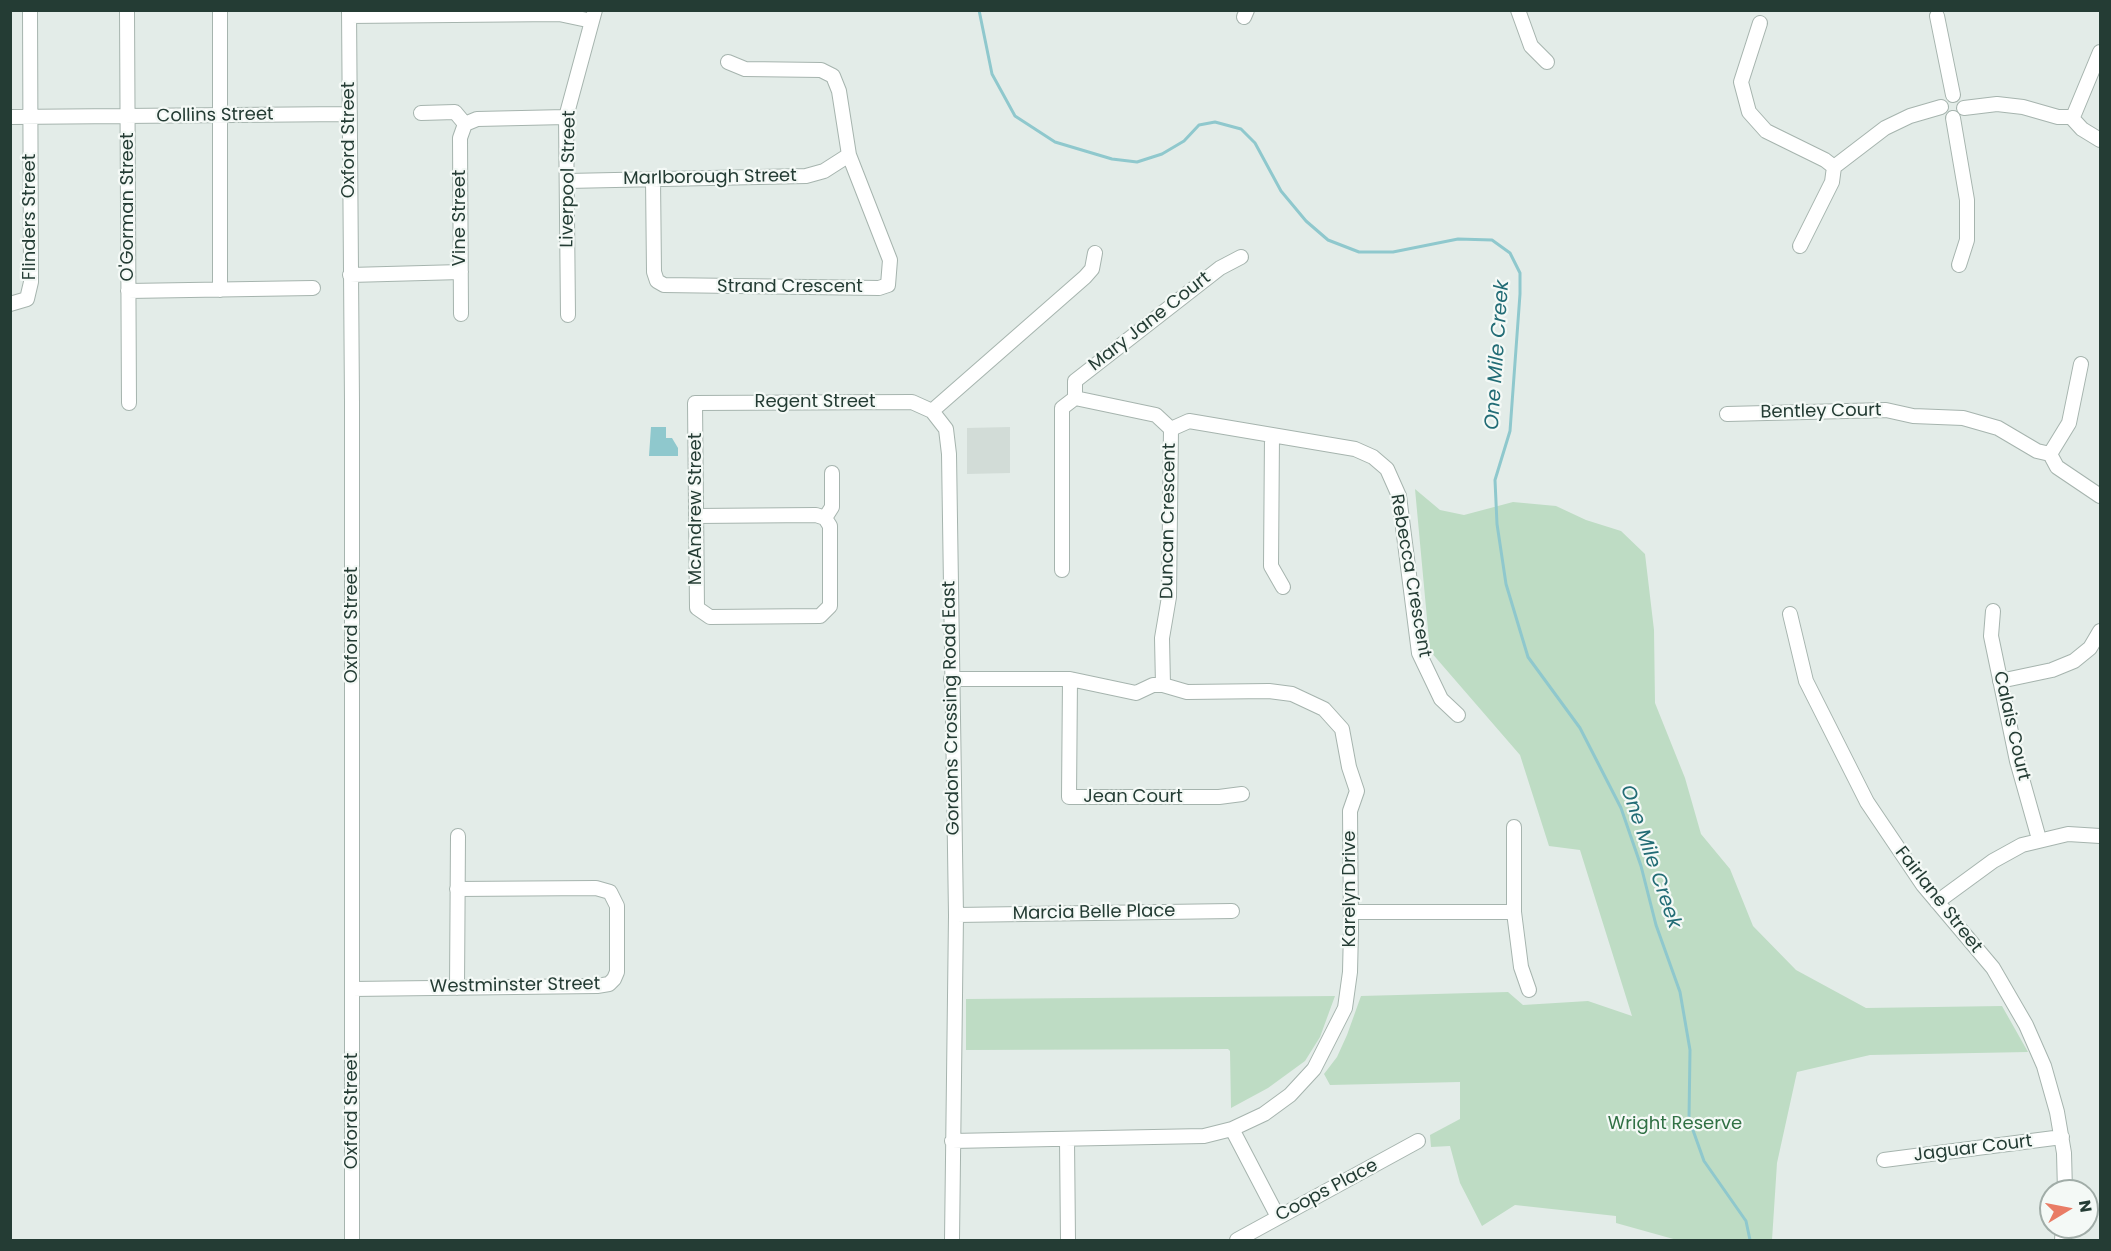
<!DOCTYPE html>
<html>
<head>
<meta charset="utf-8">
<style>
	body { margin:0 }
	#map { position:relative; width:2111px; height:1251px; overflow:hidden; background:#e3ece8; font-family:Poppins,sans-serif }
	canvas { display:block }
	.frame { position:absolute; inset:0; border:12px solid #243c34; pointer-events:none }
	.north { position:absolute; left:2039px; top:1179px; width:60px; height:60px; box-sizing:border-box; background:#f4f9f6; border:2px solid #a1ada8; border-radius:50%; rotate:80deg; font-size:16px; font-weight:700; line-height:24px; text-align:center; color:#243c34 }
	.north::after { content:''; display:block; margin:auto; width:21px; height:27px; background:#e97c65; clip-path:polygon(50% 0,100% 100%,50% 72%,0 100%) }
</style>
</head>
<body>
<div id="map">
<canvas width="2111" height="1251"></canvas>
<div class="frame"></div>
<div class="north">N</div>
</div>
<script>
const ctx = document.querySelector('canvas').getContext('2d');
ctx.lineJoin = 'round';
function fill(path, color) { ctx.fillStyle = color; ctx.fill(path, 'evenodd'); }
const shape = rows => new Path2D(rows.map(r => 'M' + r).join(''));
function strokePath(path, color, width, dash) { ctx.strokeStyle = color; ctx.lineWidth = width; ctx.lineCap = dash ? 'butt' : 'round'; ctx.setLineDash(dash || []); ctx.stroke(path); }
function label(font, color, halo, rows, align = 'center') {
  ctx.font = font + ' Poppins,sans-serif'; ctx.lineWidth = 4.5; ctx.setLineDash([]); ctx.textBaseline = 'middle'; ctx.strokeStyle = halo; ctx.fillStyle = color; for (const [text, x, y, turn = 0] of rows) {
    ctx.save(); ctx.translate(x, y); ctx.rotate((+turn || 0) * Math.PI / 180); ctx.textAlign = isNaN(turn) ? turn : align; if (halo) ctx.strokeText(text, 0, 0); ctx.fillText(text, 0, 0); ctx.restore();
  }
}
fill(shape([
	[1010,427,1010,473,967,474,967,428]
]), '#d2dcd7');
fill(shape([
	[1415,489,1440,510,1464,515,1513,502,1556,506,1586,520,1621,531,1645,554,1654,630,1655,703,1685,778,1701,834,1730,869,1753,926,1796,970,1866,1008,2002,1006,2028,1052,1870,1055,1797,1072,1777,1163,1772,1240,1677,1240,1616,1223,1616,1216,1515,1205,1482,1226,1460,1183,1450,1146,1431,1147,1430,1135,1460,1119,1460,1082,1330,1085,1324,1074,1337,1057,1347,1035,1361,996,1508,992,1523,1005,1588,1001,1632,1016,1580,850,1549,846,1520,755,1430,651],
	[1335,996,1320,1037,1305,1061,1268,1088,1231,1108,1230,1051,1228,1049,966,1050,966,999]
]), '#bedcc4');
fill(shape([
	[651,427,666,427,666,438,672,438,678,448,678,456,649,456]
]), '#8fc8cd');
strokePath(shape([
	[979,10,992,74,1015,116,1055,142,1112,159,1137,162,1162,154,1184,141,1199,125,1215,122,1241,129,1255,143,1281,191,1306,221,1328,240,1359,252,1393,252,1458,239,1492,240,1510,253,1520,273,1520,294,1510,431,1495,480,1497,524,1506,584,1528,657,1580,728,1621,808,1641,866,1656,925,1680,992,1690,1050,1689,1119,1704,1161,1746,1221,1750,1240]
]), '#8fc8cd', 3);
const minor = shape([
	[127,10,129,403],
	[220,10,220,290],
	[349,10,352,403,352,1240],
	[1518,10,1531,46,1547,62],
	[349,16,559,14,592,21],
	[1937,16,1953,95],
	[1244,17,1247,10],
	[1760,23,1741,82,1749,112,1766,131,1825,160,1834,167],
	[1964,108,1997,104,2023,107,2058,117,2071,117,2082,129,2100,140],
	[421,113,455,112,465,124],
	[10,117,348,114],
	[2073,117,2100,52],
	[1953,118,1967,200,1967,240,1959,265],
	[653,179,654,272,657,281,664,285,879,288,888,285,890,260,849,155,839,91,833,76,821,70,745,69,728,62],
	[567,181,806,176,824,171,849,155],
	[1800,246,1832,182,1834,167,1885,128,1910,116,1941,107],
	[350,275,461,272],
	[128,291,313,288],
	[10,304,27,299,31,282,30,10],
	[461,314,460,138,465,124,477,119,566,117],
	[568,315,566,117,595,10],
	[1075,398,1156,415,1171,429,1189,421,1355,449,1373,457,1387,469,1399,496,1419,653,1441,699,1458,715],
	[1075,398,1075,381,1220,268,1241,257],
	[932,411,1085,277,1092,269,1095,253],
	[1727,414,1886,410,1913,416,1963,418,1998,428,2037,451,2050,454],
	[1272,435,1271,566,1283,587],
	[2050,454,2069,423,2081,364],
	[2050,454,2057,467,2100,496],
	[696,516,816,515,825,518,830,526,830,606,820,616,710,617,697,608,695,403,912,402,932,411,946,429,949,454,956,915,952,1240],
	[825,518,832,507,832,473],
	[1062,570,1062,408,1075,398],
	[1993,611,1991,636,2017,761,2039,839],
	[1790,614,1806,681,1867,802,1923,885,1993,968,2026,1025,2044,1066,2057,1112,2064,1153,2065,1191],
	[951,679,1070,679,1136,693,1153,685,1163,685,1187,692,1269,691,1292,694,1324,709,1342,729,1349,767,1357,791,1350,811,1351,930,1350,972,1345,1008,1314,1069,1290,1095,1264,1114,1232,1129,1204,1136,952,1141],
	[1070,679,1069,797,1219,797,1242,794],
	[2000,681,2052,670,2074,661,2090,648,2100,631],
	[1163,685,1162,638,1169,597,1171,429],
	[1514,827,1514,912,1521,967,1529,990],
	[1937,902,1993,861,2022,845,2068,834,2100,836],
	[1352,912,1514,912],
	[956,915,1232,911],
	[457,988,458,836],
	[352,989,597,986,609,984,614,979,617,972,617,906,610,892,596,888,457,889],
	[1232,1129,1278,1217],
	[1067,1140,1068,1240],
	[1884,1160,2062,1137],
	[1237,1240,1418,1141],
	[2062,1240,2063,1227]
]);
strokePath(minor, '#a6b4ae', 16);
strokePath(minor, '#fff', 14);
label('18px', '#243c34', '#f4f9f6', [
	["Collins Street",215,116,-1],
	["Oxford Street",349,140,-90],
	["Marlborough Street",710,178,-1],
	["Liverpool Street",569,179,-89],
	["O'Gorman Street",128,207,-90],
	["Flinders Street",30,217,-90],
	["Vine Street",460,218,-90],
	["Strand Crescent",790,287],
	["Mary Jane Court",1150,322,-38],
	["Regent Street",815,402],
	["Bentley Court",1821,412,-1],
	["McAndrew Street",696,509,-90],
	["Duncan Crescent",1169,521,-89],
	["Rebecca Crescent",1410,576,80],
	["Oxford Street",352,625,-90],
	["Gordons Crossing Road East",952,708,-91],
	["Calais Court",2011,726,77],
	["Jean Court",1133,797],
	["Karelyn Drive",1350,889,-90],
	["Fairlane Street",1938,900,52],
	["Marcia Belle Place",1094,913,-1],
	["Westminster Street",515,986,-1],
	["Oxford Street",352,1111,-90],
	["Jaguar Court",1973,1149,-7],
	["Coops Place",1327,1191,-28]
]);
label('18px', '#317145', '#f4f9f6', [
	["Wright Reserve",1675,1124]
]);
label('italic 20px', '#226c75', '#f4f9f6', [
	["One Mile Creek",1498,355,-86],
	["One Mile Creek",1650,857,71]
]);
</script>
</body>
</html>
